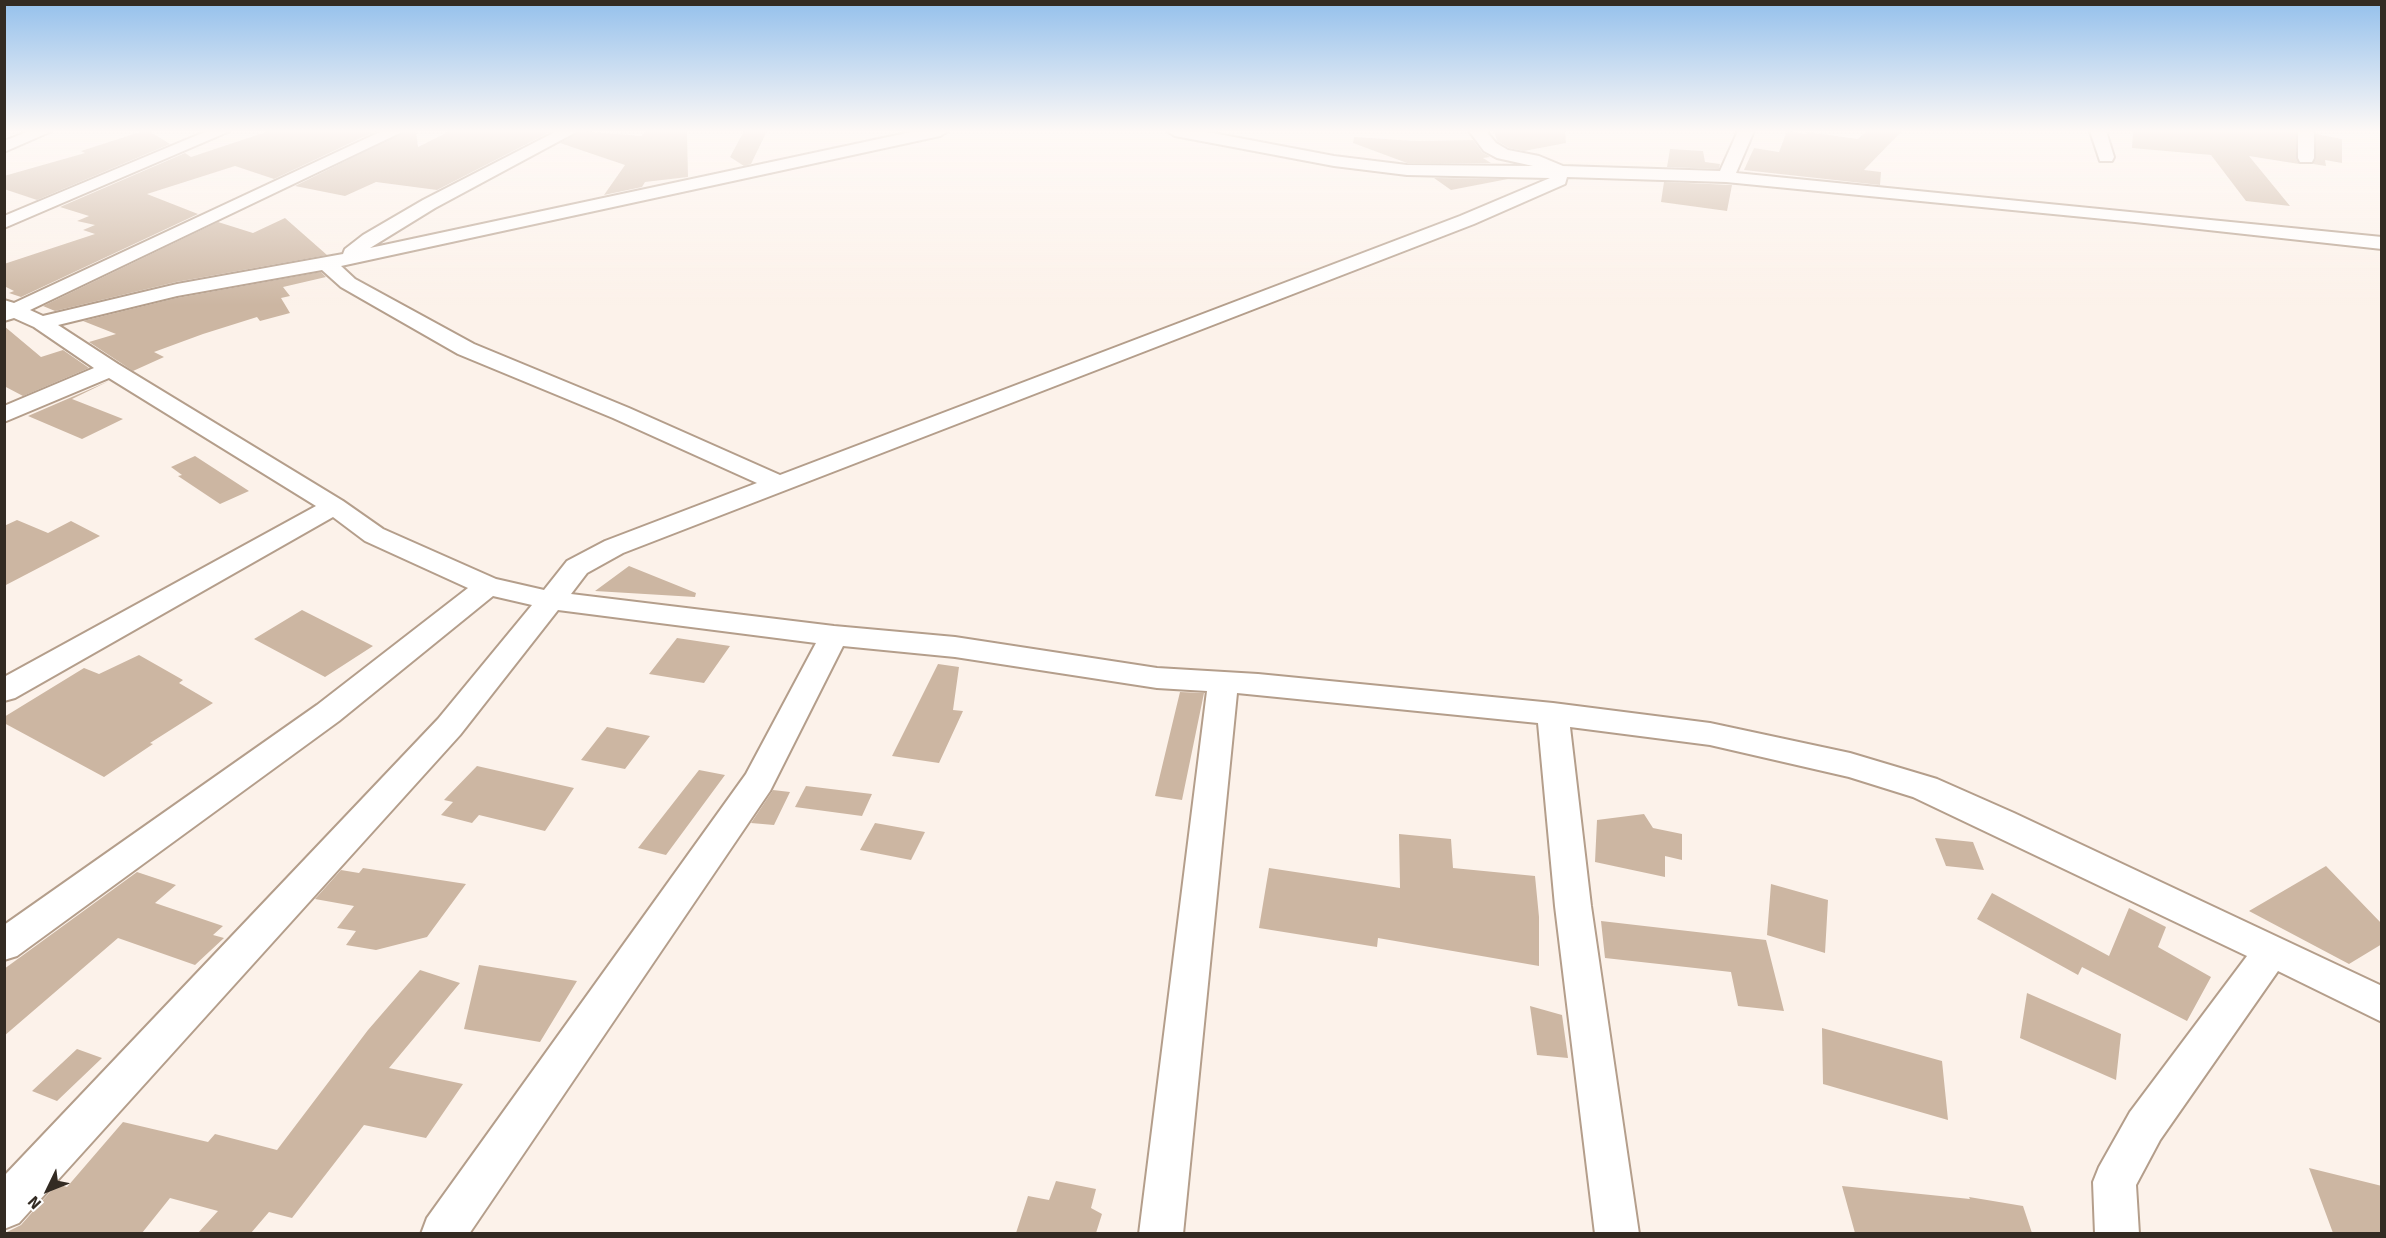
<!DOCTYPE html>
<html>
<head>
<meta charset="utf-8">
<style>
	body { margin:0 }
	#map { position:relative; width:2386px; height:1238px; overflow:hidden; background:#fcf2ea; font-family:Signika,sans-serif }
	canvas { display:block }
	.frame { position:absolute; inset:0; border:6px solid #332b23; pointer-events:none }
	.north { position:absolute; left:18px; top:1160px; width:60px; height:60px; -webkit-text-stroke:4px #fff; paint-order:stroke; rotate:227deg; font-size:16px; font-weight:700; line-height:24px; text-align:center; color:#332b23 }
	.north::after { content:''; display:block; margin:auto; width:21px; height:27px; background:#332b23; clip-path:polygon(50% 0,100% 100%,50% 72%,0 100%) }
</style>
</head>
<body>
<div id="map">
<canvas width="2386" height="1238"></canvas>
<div class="frame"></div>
<div class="north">N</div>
</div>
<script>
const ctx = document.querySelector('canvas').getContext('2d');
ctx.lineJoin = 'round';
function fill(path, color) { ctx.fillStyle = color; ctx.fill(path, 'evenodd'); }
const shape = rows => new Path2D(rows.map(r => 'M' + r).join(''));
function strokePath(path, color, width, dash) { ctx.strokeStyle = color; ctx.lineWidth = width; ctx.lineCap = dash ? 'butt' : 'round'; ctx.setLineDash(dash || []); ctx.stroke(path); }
fill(shape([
	[143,131,149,131,170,144,37,200,4,189,4,176,85,153,81,151],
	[269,131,376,131,274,179,235,166,147,194,198,214,21,297,9,293,14,291,4,286,4,264,95,234,83,230,95,225,77,221,89,216,60,207,185,153,191,157],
	[406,131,416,131,418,147,450,131,552,131,437,190,376,182,345,196,295,186],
	[580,131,641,136,646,131,687,131,688,177,645,182,642,187,604,195,625,165,560,143],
	[744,131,767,131,751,164,744,166,730,157],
	[1494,131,1565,131,1566,143,1524,151,1509,148,1497,141],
	[1787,131,1806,134,1807,132,1858,139,1867,131,1902,131,1864,170,1881,172,1880,185,1744,170,1754,148,1779,152],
	[2133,131,2296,131,2296,158,2299,164,2249,156,2290,206,2246,201,2211,155,2132,148],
	[2316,134,2342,139,2342,163,2325,160,2326,166,2313,164,2316,158],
	[1354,137,1416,141,1473,140,1482,152,1490,157,1483,158,1491,163,1407,163,1353,143],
	[1670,149,1703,151,1705,162,1720,164,1719,169,1667,167],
	[1434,178,1508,179,1451,190],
	[1664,182,1732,185,1727,211,1661,202],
	[285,218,327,255,176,282,55,311,43,306,218,222,253,233],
	[321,272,326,277,283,287,290,296,281,298,290,313,260,321,257,317,203,334,154,352,164,357,133,371,89,342,116,334,83,321,177,298],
	[4,326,41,357,63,350,89,368,23,396,4,386],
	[109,381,72,399,123,419,82,439,28,416],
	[195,456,249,491,220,504,178,476,182,475,171,467],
	[17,520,48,533,71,521,100,536,4,586,4,526],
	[629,566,696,593,695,597,595,591],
	[302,610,373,646,325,677,254,639],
	[677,638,730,646,704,683,649,674],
	[139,655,183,680,179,683,213,703,150,743,153,744,104,777,4,723,4,717,84,668,99,674],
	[938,664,959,667,953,710,963,711,939,763,892,756],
	[1180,692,1204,693,1182,800,1155,796],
	[607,727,650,736,625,769,581,760],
	[477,766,574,788,545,831,479,815,472,823,441,815,453,802,444,800],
	[699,770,725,775,666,855,638,848],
	[806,786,872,794,862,816,795,807],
	[773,790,790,792,774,825,751,823],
	[1644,814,1653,828,1682,834,1682,860,1665,856,1665,877,1595,862,1597,820],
	[875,823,925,832,911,860,860,850],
	[1399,834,1451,839,1453,868,1535,876,1539,917,1539,966,1378,938,1377,947,1259,928,1269,868,1400,888],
	[1935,838,1973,842,1984,870,1946,866],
	[2326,866,2382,924,2382,944,2349,964,2249,911],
	[363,868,466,884,427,937,376,950,346,945,356,931,337,928,354,906,315,899,341,870,359,873],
	[137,872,176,885,155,903,223,926,213,935,224,938,195,965,118,938,4,1036,4,969],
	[1771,884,1828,900,1825,953,1767,935],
	[1992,893,2109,956,2129,908,2166,927,2158,947,2211,977,2187,1021,2082,967,2078,975,1977,919],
	[1601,921,1766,940,1784,1011,1738,1006,1731,972,1605,958],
	[479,965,577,981,540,1042,464,1029],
	[420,970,460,983,389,1068,463,1084,426,1138,364,1125,292,1218,269,1212,251,1233,198,1233,218,1211,170,1198,142,1233,5,1233,21,1225,57,1184,67,1187,123,1122,208,1142,215,1134,277,1150,368,1030],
	[2027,993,2121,1034,2116,1080,2020,1038],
	[1530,1006,1562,1015,1568,1058,1537,1055],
	[1822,1028,1942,1061,1948,1120,1823,1084],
	[77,1049,102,1058,57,1101,32,1091],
	[2309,1168,2382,1186,2382,1233,2333,1233],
	[1056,1181,1096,1189,1091,1208,1102,1214,1096,1233,1016,1233,1028,1196,1049,1200],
	[1842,1186,1970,1199,1969,1197,2023,1206,2032,1233,1855,1233]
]), '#ccb6a2');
const street = shape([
	[29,131,52,131,4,152,4,141,29,131],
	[207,131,230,131,4,228,4,216,207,131],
	[382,131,404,131,30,310,43,316,177,284,343,254,345,249,363,235,423,200,557,131,578,131,435,208,370,248,916,131,948,131,940,136,341,266,355,279,474,344,629,408,780,475,1460,216,1550,178,1407,175,1334,166,1175,136,1167,131,1202,131,1334,156,1407,165,1533,166,1497,158,1484,151,1469,131,1486,131,1496,143,1508,150,1539,156,1563,166,1720,171,1738,131,1754,131,1736,173,2382,237,2382,249,2135,222,1726,182,1567,177,1565,184,1474,224,623,553,587,573,571,594,834,626,955,637,1157,668,1258,674,1553,703,1710,723,1850,753,1937,779,2014,813,2382,986,2382,1022,2278,971,2160,1140,2136,1185,2139,1234,2095,1234,2093,1182,2099,1167,2130,1112,2247,956,1913,797,1849,777,1710,745,1570,727,1591,906,1639,1234,1595,1234,1555,906,1538,723,1237,693,1183,1234,1139,1234,1207,691,1157,688,955,657,843,646,770,791,469,1234,421,1234,427,1218,746,774,816,643,558,610,460,735,19,1223,4,1229,4,1176,438,719,532,605,493,596,339,721,17,956,4,960,4,925,317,705,468,588,365,541,333,517,15,698,4,701,4,677,316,506,109,378,4,422,4,406,94,368,34,327,14,318,4,321,4,300,14,303,382,131],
	[322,270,341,287,458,354,613,418,757,483,605,541,567,561,544,590,496,579,383,529,343,501,118,364,58,325,177,296,322,270],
	[2090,131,2106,131,2114,157,2112,161,2100,161,2090,131],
	[2298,131,2314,131,2314,158,2312,162,2300,162,2298,158,2298,131]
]);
strokePath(street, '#b49e8b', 4);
fill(street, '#fff');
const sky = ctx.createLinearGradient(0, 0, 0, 305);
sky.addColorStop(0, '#94c0ec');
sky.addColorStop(0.43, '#fef9f6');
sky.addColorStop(1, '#fef9f600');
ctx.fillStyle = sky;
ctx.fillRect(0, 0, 2386, 305);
</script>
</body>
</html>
